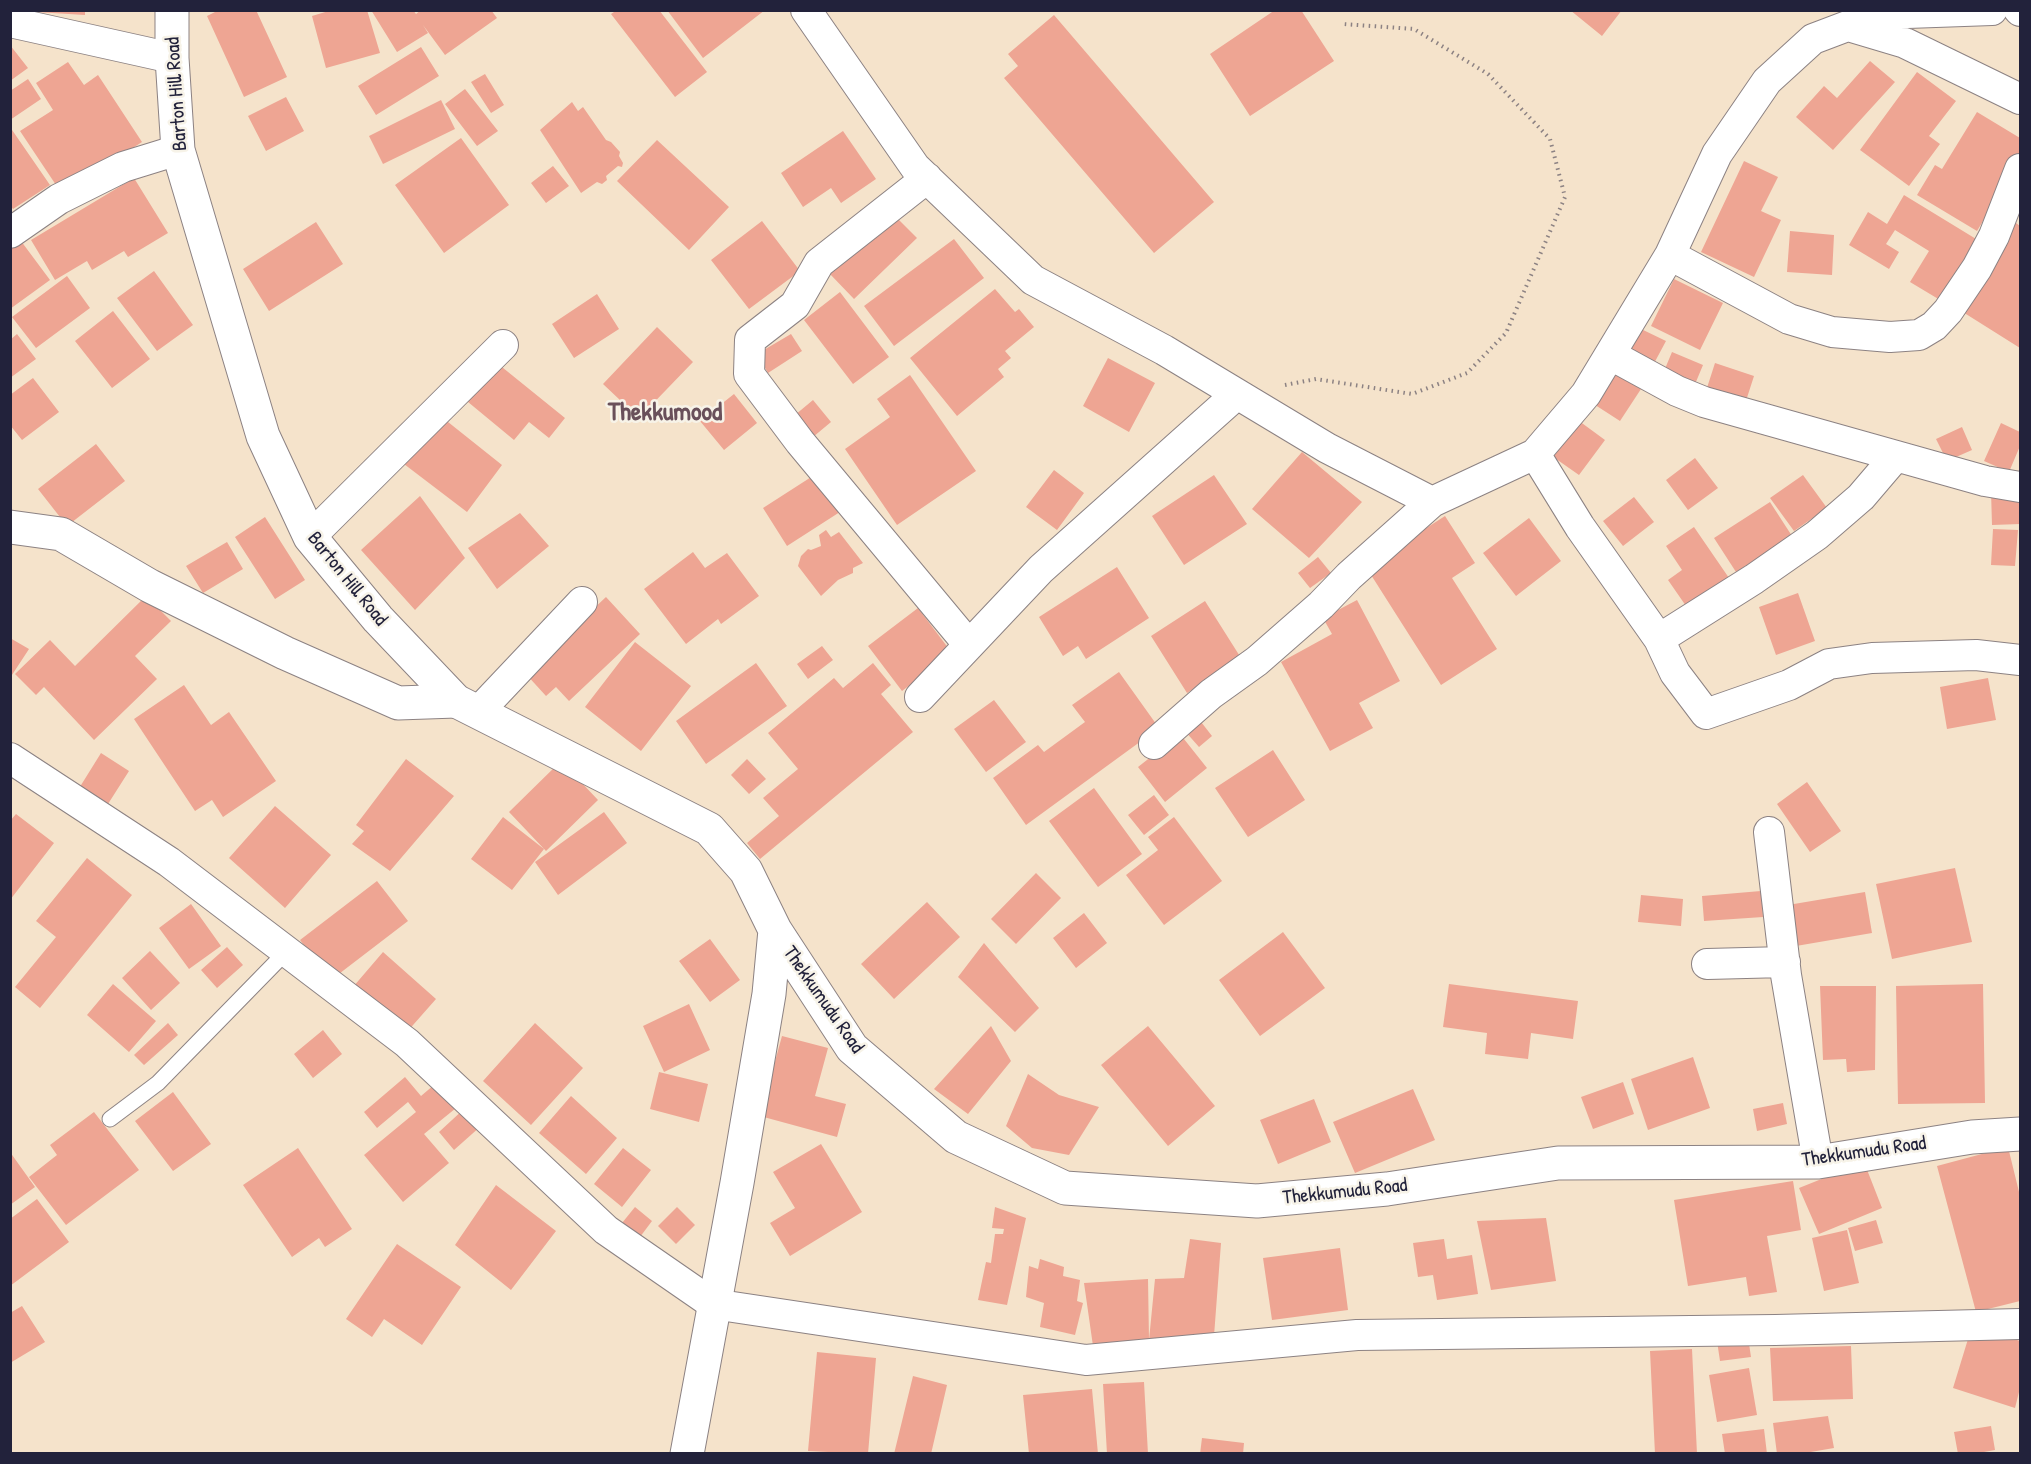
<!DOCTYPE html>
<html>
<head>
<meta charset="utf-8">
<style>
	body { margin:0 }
	#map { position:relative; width:2031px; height:1464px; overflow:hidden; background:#f5e3cb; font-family:"Patrick Hand",sans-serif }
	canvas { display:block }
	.frame { position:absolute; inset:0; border:12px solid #22223b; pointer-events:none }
</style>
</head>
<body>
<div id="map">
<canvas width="2031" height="1464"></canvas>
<div class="frame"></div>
</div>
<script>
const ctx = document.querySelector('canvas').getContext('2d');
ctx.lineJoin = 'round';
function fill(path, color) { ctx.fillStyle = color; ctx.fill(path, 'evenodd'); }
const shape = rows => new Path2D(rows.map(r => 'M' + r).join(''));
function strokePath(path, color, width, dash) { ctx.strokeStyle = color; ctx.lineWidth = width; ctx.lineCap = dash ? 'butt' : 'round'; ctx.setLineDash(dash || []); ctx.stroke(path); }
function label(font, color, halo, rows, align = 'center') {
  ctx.font = font + ' "Patrick Hand",sans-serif'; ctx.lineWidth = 5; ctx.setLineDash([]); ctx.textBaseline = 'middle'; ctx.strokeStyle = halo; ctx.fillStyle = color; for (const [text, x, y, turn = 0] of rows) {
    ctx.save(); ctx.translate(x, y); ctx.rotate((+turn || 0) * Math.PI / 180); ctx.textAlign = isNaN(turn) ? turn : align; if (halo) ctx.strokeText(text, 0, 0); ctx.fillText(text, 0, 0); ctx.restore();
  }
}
fill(shape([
	[36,10,85,10,85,15,36,12],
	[219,10,256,10,287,77,244,97,207,16],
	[332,10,367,10,380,53,326,68,312,16],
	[371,10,413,10,416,14,421,10,491,10,497,18,445,55,423,25,428,33,397,52],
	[617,10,659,10,707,72,675,97,611,14],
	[667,10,765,10,703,58],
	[1275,10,1301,10,1334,61,1250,116,1210,54],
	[1570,10,1622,10,1602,36],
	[1054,15,1214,202,1154,253,1004,78,1018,66,1008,54],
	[10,45,28,68,10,81],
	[421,47,439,76,376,115,358,86],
	[1870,61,1895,82,1833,150,1796,117,1824,86,1837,98],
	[68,62,84,85,98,75,142,142,62,194,20,131,53,110,36,83],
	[1917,72,1956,101,1929,136,1940,144,1909,186,1860,150],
	[485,74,504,105,491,113,471,82],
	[28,79,41,99,10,120,10,91],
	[465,89,498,131,477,146,445,104],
	[286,97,304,131,266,151,248,116],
	[441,100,455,129,383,164,369,136],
	[572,102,578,111,583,107,606,140,611,142,620,152,619,156,623,163,622,167,618,166,606,176,607,180,602,184,597,182,581,193,540,130],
	[1977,112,2020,138,2020,159,1977,231,1917,195,1935,165,1942,169],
	[10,127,50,185,13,209,10,205],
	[843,131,876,179,841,203,831,188,803,207,781,173],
	[461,138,509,205,444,253,395,185],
	[657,140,729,207,689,250,617,181],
	[1744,161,1778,177,1761,211,1781,220,1754,277,1701,252],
	[553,166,569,186,546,203,531,183],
	[134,178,168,233,128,257,124,251,92,270,87,261,55,280,31,240],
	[1904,195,1981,242,1945,303,1910,282,1929,251,1895,230,1886,244,1899,252,1889,269,1849,245,1868,212,1887,224],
	[892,213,917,238,854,299,829,273],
	[2012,220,2020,226,2020,348,1958,309],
	[762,221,800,271,749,309,711,260],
	[316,222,343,264,269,311,243,269],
	[1790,231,1834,235,1832,275,1787,272],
	[954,239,984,278,894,346,864,306],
	[21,241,50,280,10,309,10,249],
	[154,271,193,325,157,351,117,298],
	[67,276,90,308,36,348,12,317],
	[1674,279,1723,303,1700,350,1651,326],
	[995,289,1015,312,1019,309,1034,327,1005,351,1011,358,998,369,1004,377,957,416,910,358],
	[840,292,889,357,853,384,804,320],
	[597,294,619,329,574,358,552,324],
	[113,311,150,359,112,388,75,341],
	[657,327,693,362,639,418,603,384],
	[1639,328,1666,341,1651,369,1625,356],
	[17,334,36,359,10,378,10,340],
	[791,334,802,351,768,373,757,354],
	[1672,352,1703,365,1693,389,1662,376],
	[1108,358,1155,383,1129,432,1083,406],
	[492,359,565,418,549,438,529,422,514,440,462,397],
	[1715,363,1754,376,1744,407,1705,394],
	[1610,369,1641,389,1620,421,1589,401],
	[910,375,976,471,897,525,845,449,890,417,877,399],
	[33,378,59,412,22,440,10,425,10,395],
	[734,394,757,423,724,450,700,421],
	[813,400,831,422,813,437,795,415],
	[443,418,502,465,467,512,404,464],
	[1575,418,1605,440,1579,475,1549,454],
	[2001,423,2020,432,2020,446,2009,472,1984,461],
	[1962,427,1972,450,1947,461,1936,439],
	[96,444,125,481,67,526,38,489],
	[1302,452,1362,502,1309,558,1252,509],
	[1695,458,1718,488,1688,510,1666,480],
	[1054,470,1084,493,1057,530,1026,507],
	[819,472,843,510,787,546,763,508],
	[1214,475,1247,524,1184,565,1152,516],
	[1803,475,1827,508,1794,531,1770,498],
	[2019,490,2020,524,1992,525,1991,491],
	[420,496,465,558,415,610,361,550],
	[1634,497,1654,522,1623,546,1603,521],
	[1770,502,1792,536,1736,572,1714,538],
	[520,513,549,546,497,589,468,548],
	[1445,516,1475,563,1452,578,1497,649,1441,685,1366,567],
	[265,517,305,580,275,599,235,537],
	[1529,518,1561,561,1516,596,1483,553],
	[1694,527,1729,578,1686,606,1668,580,1682,570,1666,546],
	[1993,529,2018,530,2015,566,1991,565],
	[826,530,831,537,839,532,863,563,853,568,853,573,838,580,821,596,798,566,801,556,808,549,811,550,821,546,819,535],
	[227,542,243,569,203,593,186,566],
	[693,552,705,568,727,553,759,596,721,624,718,619,686,644,644,589],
	[1318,557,1331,573,1310,588,1298,573],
	[1117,567,1149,618,1086,659,1078,646,1063,656,1039,617],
	[1798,593,1815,641,1776,655,1759,607],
	[146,596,171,621,135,656,157,679,94,740,44,687,36,695,15,674,50,640,75,666],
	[606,597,640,634,569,701,556,687,546,696,525,673],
	[1357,600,1400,681,1359,703,1373,728,1330,751,1281,662,1332,634,1323,618],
	[1205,601,1241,658,1187,693,1151,636],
	[918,608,952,653,902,691,868,646],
	[10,638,29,649,10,678],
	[635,642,691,686,641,751,585,707],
	[822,646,833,660,808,679,797,664],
	[756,663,787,706,706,764,676,721],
	[873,663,891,685,881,694,913,732,760,859,747,843,779,816,763,798,798,769,768,733,834,678,843,688],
	[1119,672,1159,728,1026,825,993,778,1038,745,1044,752,1085,722,1072,705],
	[1988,678,1996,720,1947,729,1940,687],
	[184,685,211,725,229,712,276,781,223,817,212,800,195,811,134,719],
	[994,700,1026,742,986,772,954,729],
	[1198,718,1212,736,1199,747,1184,730],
	[1180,734,1207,768,1165,802,1138,767],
	[1273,750,1305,800,1248,837,1215,788],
	[101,753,129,771,101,815,73,798],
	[406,759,454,796,390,871,352,844,364,831,356,825],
	[747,759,766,779,749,794,731,775],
	[561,761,598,800,546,851,509,812],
	[1807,782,1841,831,1810,852,1777,804],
	[1094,788,1142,854,1098,887,1049,821],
	[1154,795,1169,815,1144,835,1128,815],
	[275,806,331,855,285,908,229,858],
	[604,812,627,843,558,895,535,862],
	[16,814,54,843,10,900,10,821],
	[503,817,544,849,512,890,471,859],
	[1174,817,1222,881,1164,925,1126,875,1158,850,1148,837],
	[87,858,132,895,40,1008,15,987,56,937,36,921],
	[1955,868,1972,942,1892,959,1876,884],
	[1036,873,1061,898,1016,944,991,919],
	[377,881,408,921,331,980,300,940],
	[1761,891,1763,917,1704,921,1702,896],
	[1865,892,1872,933,1796,946,1788,905],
	[1641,895,1683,899,1681,926,1638,922],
	[927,902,960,937,894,999,861,964],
	[191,904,221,946,189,969,159,928],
	[1084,913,1107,943,1076,968,1053,938],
	[1283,932,1325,988,1260,1036,1219,980],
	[710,939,740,980,710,1002,679,961],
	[984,943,1039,1008,1015,1032,958,977],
	[227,947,243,965,217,988,201,970],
	[150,951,180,983,151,1010,122,978],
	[383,952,436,999,406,1033,353,987],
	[113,984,156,1021,129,1052,87,1015],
	[1449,984,1578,1001,1573,1039,1531,1033,1528,1059,1485,1054,1487,1033,1443,1027],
	[1983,984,1985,1103,1898,1104,1896,986],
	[1820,986,1876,986,1875,1070,1847,1072,1846,1059,1823,1060],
	[689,1004,710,1050,664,1072,643,1026],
	[168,1023,178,1035,144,1065,134,1055],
	[535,1023,583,1068,531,1125,483,1081],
	[991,1026,1011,1061,968,1114,934,1089],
	[1148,1026,1215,1106,1168,1146,1101,1065],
	[323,1030,342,1054,313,1078,294,1054],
	[782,1036,828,1048,815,1096,846,1104,837,1137,760,1116],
	[1693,1057,1710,1108,1648,1130,1631,1079],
	[659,1072,708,1084,699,1122,650,1109],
	[1028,1074,1059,1095,1099,1107,1069,1155,1032,1148,1006,1126],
	[405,1077,421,1096,441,1079,461,1104,424,1134,449,1163,403,1202,364,1155,416,1112,408,1102,377,1128,364,1112],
	[1623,1082,1634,1114,1593,1129,1581,1097],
	[1413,1089,1435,1140,1355,1173,1333,1122],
	[173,1092,211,1144,173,1171,135,1121],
	[571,1096,617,1138,586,1174,539,1133],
	[1314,1099,1331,1142,1278,1164,1260,1120],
	[1783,1103,1787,1124,1757,1131,1753,1109],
	[465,1108,481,1126,454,1150,439,1132],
	[94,1112,139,1170,66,1225,29,1177,57,1155,50,1145],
	[821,1144,862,1212,790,1256,770,1223,795,1208,773,1172],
	[2008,1147,2020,1196,2020,1301,1976,1312,1937,1166],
	[298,1148,352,1229,325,1247,319,1238,292,1257,243,1185],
	[623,1148,651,1170,622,1207,594,1184],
	[10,1152,35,1187,10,1205],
	[1864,1162,1882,1208,1819,1234,1799,1188],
	[1793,1181,1801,1230,1767,1236,1777,1292,1749,1296,1746,1277,1688,1286,1674,1200],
	[496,1185,556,1231,511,1290,455,1245],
	[37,1199,69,1242,10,1286,10,1219],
	[635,1207,652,1221,640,1237,622,1223],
	[677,1207,695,1225,676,1244,658,1226],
	[995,1207,1026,1218,1007,1305,978,1300,986,1262,991,1263,995,1234,1003,1234,1004,1229,992,1228],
	[1546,1218,1556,1281,1491,1290,1477,1221],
	[1876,1220,1883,1243,1855,1251,1848,1228],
	[1847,1230,1859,1283,1824,1291,1812,1238],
	[1190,1239,1221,1243,1214,1336,1149,1340,1155,1279,1184,1278],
	[1444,1239,1447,1259,1472,1255,1478,1294,1437,1300,1433,1275,1418,1277,1413,1243],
	[397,1244,461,1287,422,1345,384,1319,372,1337,346,1319],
	[1340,1248,1348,1310,1272,1320,1263,1258],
	[1040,1259,1064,1267,1063,1276,1080,1280,1077,1301,1083,1303,1075,1335,1040,1327,1044,1303,1026,1297,1029,1266,1038,1269],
	[1148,1279,1149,1340,1093,1346,1084,1283],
	[22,1306,45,1342,10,1363,10,1313],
	[1972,1326,2020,1341,2020,1388,2015,1408,1953,1388],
	[1748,1337,1751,1357,1720,1361,1717,1341],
	[1851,1346,1853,1399,1773,1401,1770,1348],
	[1692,1349,1697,1454,1655,1454,1650,1351],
	[817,1352,876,1358,868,1454,808,1451],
	[1749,1368,1757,1415,1717,1422,1709,1375],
	[913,1376,947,1385,931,1454,894,1454],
	[1144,1382,1148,1454,1107,1454,1103,1384],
	[1092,1389,1098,1454,1029,1454,1023,1395],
	[1828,1416,1834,1448,1799,1454,1777,1454,1773,1423],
	[1991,1426,1995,1450,1973,1454,1958,1454,1954,1432],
	[1764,1429,1767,1454,1725,1454,1722,1434],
	[1202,1438,1244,1443,1243,1454,1200,1454]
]), '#eea593');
const service = shape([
	[110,1119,158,1083,287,951]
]);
const minor = shape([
	[806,10,915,167,1033,280,1164,350,1327,448,1432,502,1535,454,1586,394,1670,255,1717,154,1767,81,1813,39,1879,14,1992,10],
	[2019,10,2020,11],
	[10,22,172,58],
	[1848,26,1905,43,2020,99],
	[927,178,819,263,795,305,750,340,749,374,800,442,969,645],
	[10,233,59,199,123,167,178,150],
	[1670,255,1789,319,1832,332,1890,337,1919,335,1934,326,1948,311,1977,268,1994,236,2020,169],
	[1611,355,1677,391,1704,402,1985,481,2020,487],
	[1535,454,1580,527,1659,639,1675,673,1706,714,1789,685,1829,664,1872,658,1976,655,2020,660],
	[310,537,503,345],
	[1659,639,1754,579,1817,535,1861,497,1896,456],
	[920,697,1041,569,1237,394],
	[478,712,582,602],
	[1154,744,1211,694,1257,661,1321,605,1349,576,1432,502],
	[10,758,169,862,407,1043,606,1230,713,1304,1086,1360,1357,1335,1775,1330,2020,1324],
	[1769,832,1786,975,1818,1162],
	[1707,964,1785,962]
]);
const tertiary = shape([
	[10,527,61,534,150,586,285,653,398,703,456,701]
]);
const secondary = shape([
	[172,10,172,58,178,150,263,436,310,537,378,619,456,701,709,829,746,871,775,930,852,1048,956,1137,1065,1188,1257,1201,1387,1189,1558,1163,1818,1162,1972,1137,2020,1134],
	[687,1454,737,1183,769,994,775,930]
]);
strokePath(service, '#8c8283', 17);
strokePath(minor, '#8c8283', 32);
strokePath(tertiary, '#8c8283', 35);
strokePath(secondary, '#8c8283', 35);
strokePath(shape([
	[1285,385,1316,379,1412,394,1467,373,1506,333,1565,197,1550,139,1488,74,1414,29,1343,24]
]), '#8c8283', 4, [1.5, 4.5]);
strokePath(service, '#fff', 15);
strokePath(minor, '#fff', 30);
strokePath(tertiary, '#fff', 33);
strokePath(secondary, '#fff', 33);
label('20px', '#22223b', '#f7f3e8', [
	["Barton Hill Road",177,94,-94],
	["Barton Hill Road",347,579,51],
	["Thekkumudu Road",823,1000,55],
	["Thekkumudu Road",1864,1152,-8],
	["Thekkumudu Road",1345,1192,-6]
]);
label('bold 26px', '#69505a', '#f7f3e8', [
	["Thekkumood",665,413]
]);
</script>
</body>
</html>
